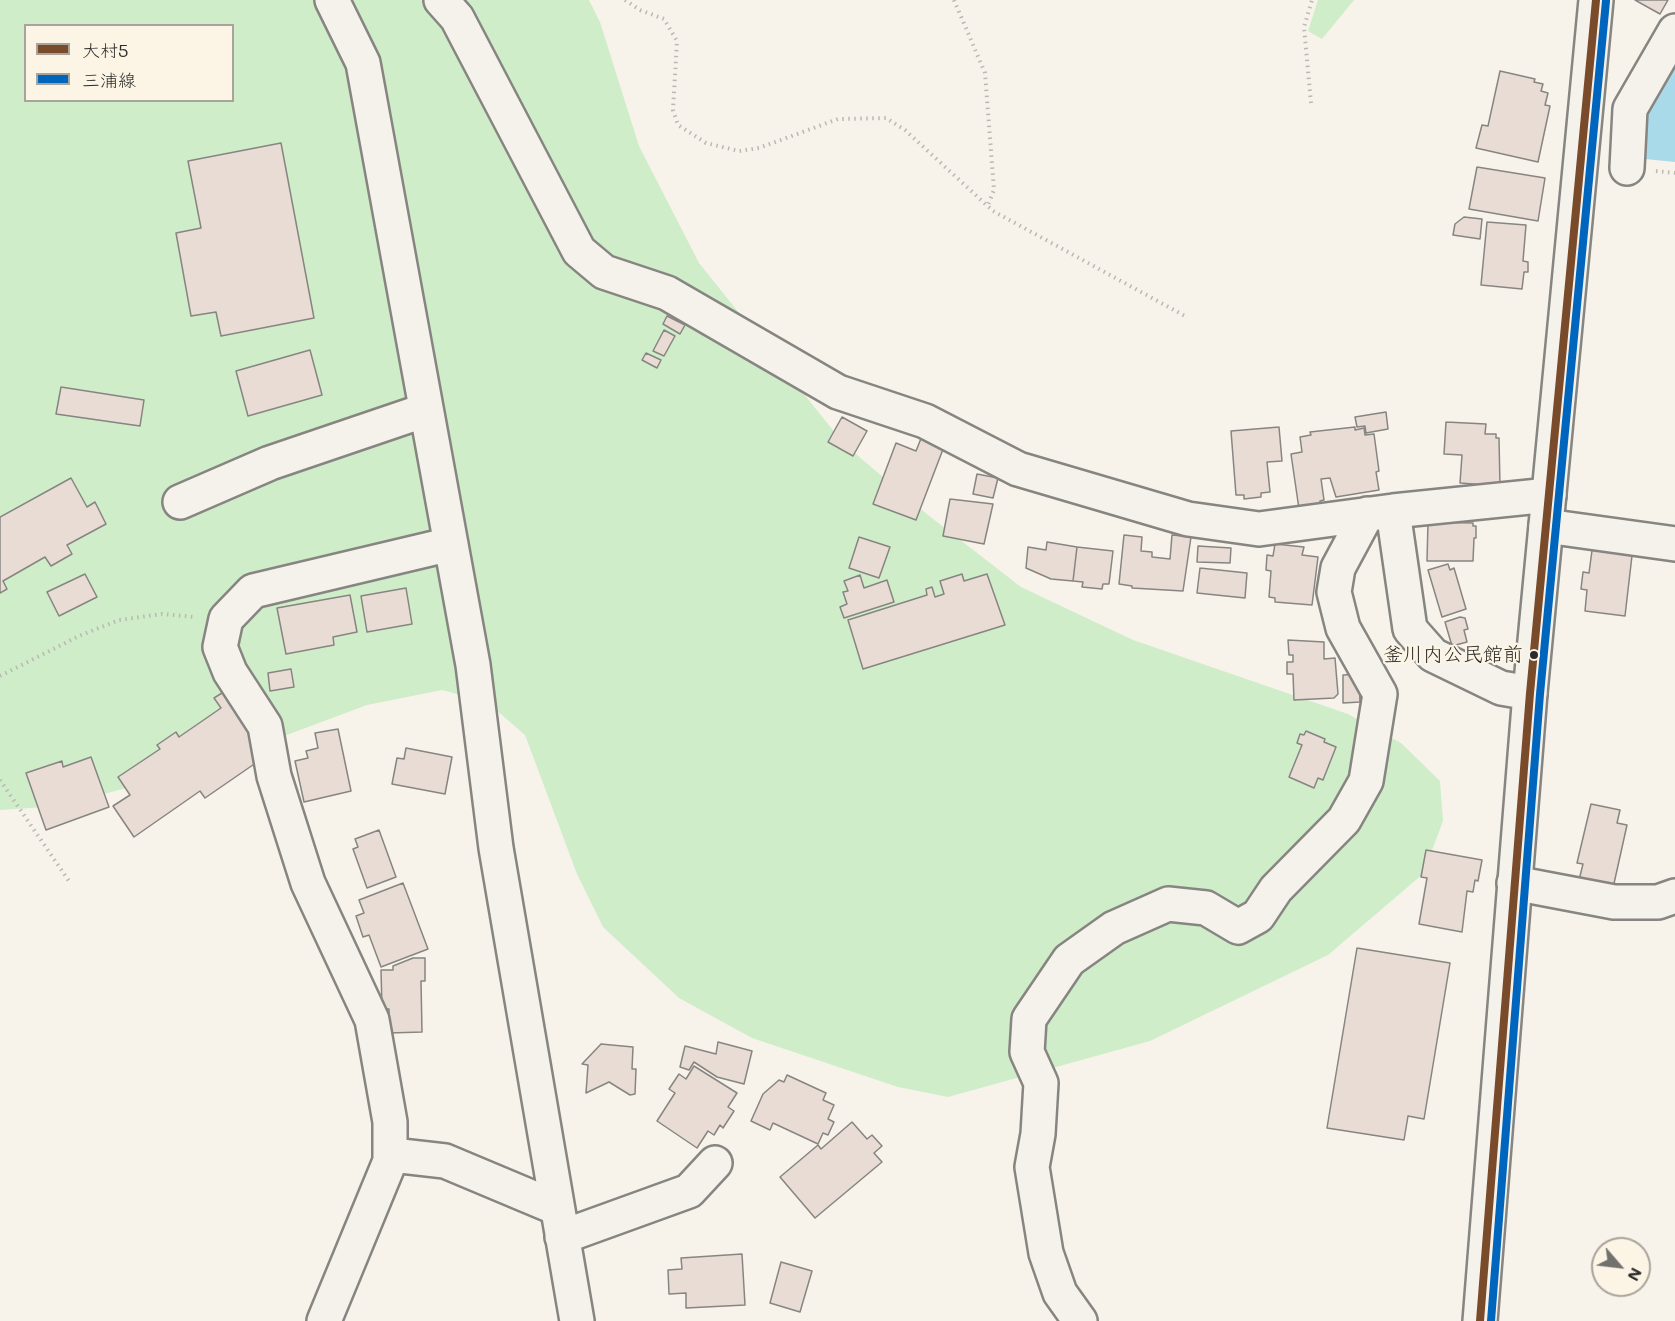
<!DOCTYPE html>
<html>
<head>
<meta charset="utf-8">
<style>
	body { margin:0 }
	#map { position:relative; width:1675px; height:1321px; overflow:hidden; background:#f7f3ea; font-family:Mali,"Klee One",sans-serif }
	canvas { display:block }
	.legend { position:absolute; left:24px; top:24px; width:210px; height:78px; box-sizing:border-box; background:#fcf5e5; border:2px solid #a8a49b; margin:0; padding:8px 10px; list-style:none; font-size:18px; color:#2b2b2b }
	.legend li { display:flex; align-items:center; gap:12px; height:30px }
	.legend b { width:30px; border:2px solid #a8a49b }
	.north { position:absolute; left:1591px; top:1237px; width:60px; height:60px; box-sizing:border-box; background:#fcf5e5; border:2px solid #a8a49b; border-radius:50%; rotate:118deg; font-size:16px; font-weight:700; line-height:24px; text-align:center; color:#2b2b2b }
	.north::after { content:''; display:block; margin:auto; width:21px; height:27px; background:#72716e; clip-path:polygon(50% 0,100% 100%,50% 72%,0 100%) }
</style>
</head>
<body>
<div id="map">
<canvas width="1675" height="1321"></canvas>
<ul class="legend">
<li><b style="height:8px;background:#7a4b2a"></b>大村5</li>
<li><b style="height:8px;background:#0065bd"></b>三浦線</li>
</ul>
<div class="north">N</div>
</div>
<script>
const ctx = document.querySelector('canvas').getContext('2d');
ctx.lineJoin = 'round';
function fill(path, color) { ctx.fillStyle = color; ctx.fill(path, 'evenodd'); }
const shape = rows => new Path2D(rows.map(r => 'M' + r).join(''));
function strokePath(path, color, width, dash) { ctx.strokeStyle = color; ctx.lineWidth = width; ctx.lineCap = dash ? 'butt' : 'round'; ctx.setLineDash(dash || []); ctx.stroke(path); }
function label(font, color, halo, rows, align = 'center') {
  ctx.font = font + ' Mali,"Klee One",sans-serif'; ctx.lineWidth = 4.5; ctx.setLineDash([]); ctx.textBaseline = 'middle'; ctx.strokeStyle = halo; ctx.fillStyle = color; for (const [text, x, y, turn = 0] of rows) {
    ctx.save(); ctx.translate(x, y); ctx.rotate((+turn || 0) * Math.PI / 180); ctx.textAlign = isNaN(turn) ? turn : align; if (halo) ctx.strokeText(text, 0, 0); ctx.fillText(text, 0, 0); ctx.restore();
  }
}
fill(shape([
	[0,0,589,0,600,22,639,146,699,263,844,444,928,515,1021,587,1133,640,1348,714,1401,743,1440,781,1443,821,1423,874,1328,955,1150,1041,948,1097,898,1087,752,1038,679,998,603,927,577,874,525,735,487,702,442,690,367,705,196,769,60,806,0,810],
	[26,26,232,26,232,100,26,100],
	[1318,0,1354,0,1322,39,1308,31]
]), '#cfedc8');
fill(shape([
	[1675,56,1675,162,1635,158,1640,113]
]), '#a9dae9');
const building = shape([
	[1635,0,1668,0,1660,14,1635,0],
	[1500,71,1535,79,1534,82,1543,84,1541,91,1548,93,1545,105,1550,106,1538,162,1476,148,1482,125,1488,126,1500,71],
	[281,143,314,318,221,336,216,312,191,316,176,233,201,228,188,161,281,143],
	[1477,167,1545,178,1538,221,1469,209,1477,167],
	[1464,217,1482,219,1480,239,1453,235,1455,224,1464,217],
	[1487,222,1526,225,1523,261,1528,262,1528,272,1524,272,1522,289,1481,285,1487,222],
	[667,316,685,325,680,334,663,324,667,316],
	[664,330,675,336,664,356,653,351,664,330],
	[310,350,322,395,248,416,236,371,310,350],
	[646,353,661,360,657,368,642,360,646,353],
	[61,387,144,400,140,426,56,414,61,387],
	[1386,412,1388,429,1366,433,1365,426,1357,427,1355,417,1386,412],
	[842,417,867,431,853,456,828,442,842,417],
	[1446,422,1486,424,1485,434,1496,434,1496,438,1499,438,1500,486,1460,483,1462,455,1444,454,1446,422],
	[1279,427,1282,461,1267,462,1270,492,1261,493,1261,497,1244,499,1244,495,1236,495,1231,431,1279,427],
	[1355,427,1355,430,1364,428,1365,435,1374,434,1379,471,1376,472,1379,490,1336,497,1330,478,1321,479,1324,500,1320,501,1320,506,1299,509,1291,454,1302,452,1300,437,1311,435,1310,432,1355,427],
	[922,436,945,444,916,520,873,504,896,443,916,451,922,436],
	[977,474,998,478,993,498,973,494,977,474],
	[71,478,87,507,95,502,106,524,67,545,72,554,51,566,45,557,3,581,7,589,0,593,0,517,71,478],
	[950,499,993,504,984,544,943,536,950,499],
	[1428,522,1473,523,1473,526,1476,526,1476,538,1474,538,1473,561,1427,561,1428,522],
	[1124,535,1142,537,1141,551,1152,552,1152,557,1170,559,1172,535,1191,537,1183,591,1132,588,1132,586,1119,584,1124,535],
	[859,537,890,547,879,578,849,568,859,537],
	[1047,542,1077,547,1073,581,1051,579,1026,568,1028,547,1046,550,1047,542],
	[1593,543,1633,547,1625,616,1585,611,1587,590,1581,589,1583,572,1589,573,1593,543],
	[1275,544,1304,547,1302,555,1318,557,1312,605,1275,602,1275,598,1269,597,1271,571,1266,570,1267,555,1273,556,1275,544],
	[1198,546,1231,548,1230,563,1197,562,1198,546],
	[1077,547,1113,551,1109,584,1103,584,1102,589,1082,587,1083,582,1073,581,1077,547],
	[1448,564,1450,570,1454,568,1466,609,1442,617,1428,570,1448,564],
	[1200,568,1247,573,1245,598,1197,593,1200,568],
	[85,574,97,597,59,616,47,592,85,574],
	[962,574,964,581,987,574,1005,625,863,669,848,620,927,595,926,589,932,587,935,597,944,594,940,581,962,574],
	[860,575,864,588,887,580,894,602,844,618,840,607,847,604,843,592,848,591,844,581,860,575],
	[406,588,412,624,367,632,361,596,406,588],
	[350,595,357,632,333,637,334,645,286,654,277,608,350,595],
	[1460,617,1465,618,1468,629,1464,630,1467,642,1452,646,1445,622,1460,617],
	[1288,640,1324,642,1324,659,1335,658,1338,694,1334,698,1294,700,1293,674,1287,674,1287,662,1293,662,1293,655,1289,655,1288,640],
	[291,669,294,687,270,691,268,673,291,669],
	[1359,674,1360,702,1343,703,1343,675,1359,674],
	[230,688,263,758,205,798,200,791,134,837,113,806,130,795,118,777,160,749,157,745,176,732,179,737,221,708,214,698,230,688],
	[338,729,351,791,304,802,295,761,308,758,306,751,318,748,315,733,338,729],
	[1306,731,1325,739,1324,742,1336,747,1323,780,1318,778,1314,788,1289,777,1302,745,1297,743,1300,734,1304,735,1306,731],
	[406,748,452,757,445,794,392,784,397,758,404,759,406,748],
	[91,757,109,807,46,830,26,773,62,761,63,767,91,757],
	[1591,804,1620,810,1617,823,1627,825,1613,888,1579,880,1583,864,1577,863,1591,804],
	[379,830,396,877,367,888,353,849,358,847,355,839,379,830],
	[1426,850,1482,860,1478,881,1475,880,1473,892,1467,891,1462,932,1419,924,1427,878,1421,877,1426,850],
	[403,883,428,949,381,967,369,935,363,937,356,916,364,913,359,900,403,883],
	[1357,948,1450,963,1424,1119,1408,1116,1404,1140,1327,1128,1357,948],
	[413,958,425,958,425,981,421,981,422,1032,389,1033,389,1009,382,1009,381,970,393,970,393,966,413,958],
	[718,1042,752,1051,744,1084,717,1077,694,1062,689,1070,680,1067,685,1046,716,1054,718,1042],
	[601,1044,633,1047,632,1069,636,1069,635,1094,630,1095,609,1082,586,1093,588,1065,582,1064,601,1044],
	[694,1066,737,1093,728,1107,734,1111,723,1128,720,1125,714,1135,708,1131,697,1148,657,1121,675,1093,669,1089,679,1074,686,1079,694,1066],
	[787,1075,826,1093,823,1100,834,1105,828,1119,834,1122,828,1135,823,1133,818,1144,773,1123,770,1130,751,1121,763,1094,779,1080,784,1082,787,1075],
	[852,1122,867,1139,872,1135,882,1146,874,1153,882,1162,815,1218,780,1177,818,1145,821,1149,852,1122],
	[742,1254,745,1305,686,1308,686,1293,669,1294,668,1270,682,1269,681,1258,742,1254],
	[781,1262,812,1271,800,1312,770,1303,781,1262]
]);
fill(building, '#e9dcd5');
strokePath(building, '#878581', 1.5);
const minor = shape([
	[332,0,363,63,473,665,496,848,577,1321],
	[441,0,457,18,579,251,604,272,667,293,838,392,925,421,1018,469,1188,519,1259,529,1393,511,1549,495],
	[1627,168,1630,109,1675,31],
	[180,502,270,463,426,410],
	[1393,511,1410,629,1433,655,1501,688,1530,693],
	[1546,526,1675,544],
	[1514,883,1614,902,1658,902,1675,896],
	[390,1161,390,1122,372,1020,308,883,274,776,265,726,230,672,220,647,226,619,253,591,451,544],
	[562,1237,689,1191,715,1163],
	[324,1321,390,1161,401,1156,445,1161,557,1208],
	[1080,1321,1060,1293,1046,1253,1032,1167,1038,1134,1041,1083,1027,1052,1029,1019,1069,960,1114,928,1168,904,1206,908,1238,927,1258,916,1276,889,1344,820,1366,781,1380,694,1343,628,1334,592,1338,568,1367,514]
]);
const major = shape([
	[1480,1321,1530,693,1596,0]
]);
strokePath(minor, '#878581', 38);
strokePath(major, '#878581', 38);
strokePath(shape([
	[625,0,640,10,664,19,677,41,673,110,678,125,706,143,739,151,759,148,838,119,886,118,905,130,993,211,1185,316],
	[954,0,985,73,994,190,988,205],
	[1311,103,1304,27,1312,0],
	[1656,171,1675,173],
	[0,676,79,636,119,620,162,614,195,617],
	[0,780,71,884]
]), '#bbb8b4', 4, [1.5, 4.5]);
strokePath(minor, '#f5f2ec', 33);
strokePath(major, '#f5f2ec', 33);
strokePath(shape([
	[1480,1321,1530,693,1596,0]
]), '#7a4b2a', 8);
strokePath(shape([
	[1491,1321,1540,694,1606,1]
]), '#0065bd', 8);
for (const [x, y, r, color] of [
	[1534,655,5,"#2b2b2b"]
]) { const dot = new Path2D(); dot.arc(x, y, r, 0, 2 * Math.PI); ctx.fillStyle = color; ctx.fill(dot); strokePath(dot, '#fcf5e5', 2); }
label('20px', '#2b2b2b', '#fcf5e5', [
	["釜川内公民館前",1523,655]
], 'right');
</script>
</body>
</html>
